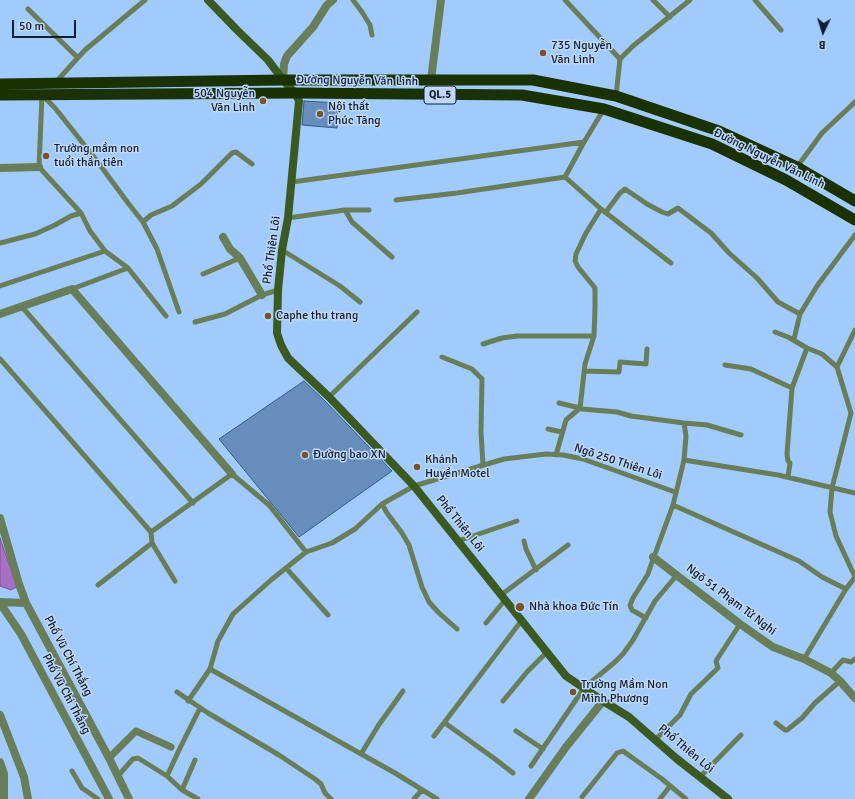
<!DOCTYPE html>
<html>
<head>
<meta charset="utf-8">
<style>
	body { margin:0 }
	#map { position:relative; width:855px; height:799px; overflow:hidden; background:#a2cbfd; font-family:Signika,sans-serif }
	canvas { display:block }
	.north { position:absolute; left:803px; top:12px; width:40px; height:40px; -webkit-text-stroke:3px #bed7f6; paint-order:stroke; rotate:184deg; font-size:11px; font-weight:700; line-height:16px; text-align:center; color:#0f1f32 }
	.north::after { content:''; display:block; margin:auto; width:14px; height:18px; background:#0f1f32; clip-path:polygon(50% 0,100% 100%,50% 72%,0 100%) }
	.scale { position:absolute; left:12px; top:20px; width:64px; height:18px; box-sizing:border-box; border:2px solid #0f1f32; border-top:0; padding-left:5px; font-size:12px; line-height:14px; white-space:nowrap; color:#0f1f32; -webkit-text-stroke:3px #bed7f6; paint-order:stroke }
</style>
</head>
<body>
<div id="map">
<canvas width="855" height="799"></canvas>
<div class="north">B</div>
<div class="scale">50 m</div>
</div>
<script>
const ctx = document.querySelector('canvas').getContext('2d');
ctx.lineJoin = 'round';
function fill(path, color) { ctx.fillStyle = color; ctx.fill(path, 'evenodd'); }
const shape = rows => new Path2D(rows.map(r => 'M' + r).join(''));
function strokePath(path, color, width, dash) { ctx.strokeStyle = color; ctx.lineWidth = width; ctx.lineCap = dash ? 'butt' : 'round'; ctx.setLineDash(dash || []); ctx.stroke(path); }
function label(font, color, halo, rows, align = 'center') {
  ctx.font = font + ' Signika,sans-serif'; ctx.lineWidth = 3; ctx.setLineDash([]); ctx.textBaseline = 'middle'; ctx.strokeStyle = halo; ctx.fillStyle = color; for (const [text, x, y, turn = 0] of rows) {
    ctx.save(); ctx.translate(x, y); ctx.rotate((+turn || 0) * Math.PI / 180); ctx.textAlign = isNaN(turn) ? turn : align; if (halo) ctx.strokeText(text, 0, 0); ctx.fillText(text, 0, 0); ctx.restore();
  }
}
const water = shape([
	[0,538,17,587,11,590,0,586,0,538]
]);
fill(water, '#a66fc3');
strokePath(water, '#795798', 1);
const building = shape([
	[304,101,338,103,337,128,302,125,304,101],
	[304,381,325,401,392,471,299,537,219,439,304,381]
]);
fill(building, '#668dbc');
strokePath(building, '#355b86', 1);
strokePath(shape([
	[353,0,362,12,370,25,372,35],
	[565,0,620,59],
	[653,0,670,17],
	[755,0,781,30],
	[28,9,77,57],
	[55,83,85,50,145,0],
	[42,95,39,167,81,213,90,231,105,251,128,268,166,316],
	[42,95,55,108,97,161,128,203,143,222,157,249,179,312],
	[616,96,620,59,633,46,690,0],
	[797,167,822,133,855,102],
	[565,177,601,209,671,263],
	[292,182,584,142,604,109],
	[396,200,457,193,565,177,584,142],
	[601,209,586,233,576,254,575,261,578,267,595,288,595,308,594,336,585,364,580,408,582,409,617,412,631,416,684,423,686,436,684,460],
	[345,210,352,222,392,257],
	[606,212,620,193,625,189,647,204,662,212,668,214,678,208,711,233,729,253,757,278,778,302,800,314],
	[288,218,345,210,369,210],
	[143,222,151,215,172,206,201,184,232,153,236,152,252,164],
	[0,243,35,234,55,225,71,216,81,213],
	[282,250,340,286,360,302],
	[203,274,240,258],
	[0,286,105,251],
	[72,289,128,268],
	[22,307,193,503],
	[195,322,225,314,262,295,278,290],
	[775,332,788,337,807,348,822,354,837,367,851,413,832,488,830,512,836,536,855,577,846,589,804,659],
	[794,339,800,314,817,286,855,235],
	[483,344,502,338,517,336,594,336],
	[442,357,472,369,482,379,481,432,483,465],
	[0,359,151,532,152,543,175,581],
	[725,365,751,369,792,388],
	[837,367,855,330],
	[584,371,619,372,620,362,646,364,647,349],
	[329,397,417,312],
	[559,403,580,408],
	[684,423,707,425,741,435],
	[548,429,562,432],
	[556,455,566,420,580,408],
	[788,477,790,463,788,461,787,454,792,388,807,348],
	[382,504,387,513,402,533,409,545,422,587,429,602,439,613,457,629],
	[673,505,799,561,822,577,846,589],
	[151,532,232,474,269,505,306,552],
	[458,541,517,521],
	[524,541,526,549,536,570],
	[286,568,328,615],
	[98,585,152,543],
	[501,595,568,545],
	[646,618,632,610,630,605,633,598,648,574,651,565,673,505,684,460,778,475,855,493],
	[486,623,505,600],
	[210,669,395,773,437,799],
	[831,673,843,660,851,662,855,659],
	[177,692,208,713,279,755,315,779,321,784,325,793,331,799],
	[188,701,210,669,218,641,233,614,271,580,306,552,332,543,355,529,382,504,414,486,504,459,546,454,563,455,583,459,675,492],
	[503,701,527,672,547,652],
	[445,723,495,759,513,773],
	[776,723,785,730,787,730,802,718,815,703,840,681],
	[516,731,543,749],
	[434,736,522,620],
	[655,740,680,715,691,694,718,668,716,661,740,624],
	[361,754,378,726,403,691],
	[531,766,584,688,615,662,623,654,633,640,655,601,677,575],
	[72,771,82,788,98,799],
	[118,776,131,761,133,759,138,758,167,776,182,790,198,799],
	[167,776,180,748,200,708],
	[700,777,741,735],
	[182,790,195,760],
	[582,797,617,753,623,751,662,779,686,799],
	[414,799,422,790],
	[660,799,670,786]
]), '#687e59', 5);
strokePath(shape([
	[109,758,136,731,171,747]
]), '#687e59', 7);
strokePath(shape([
	[283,80,284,64,287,56,313,27,327,5,333,0],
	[431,80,441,0],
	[0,168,39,167],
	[223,237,230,249,240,258,262,295],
	[0,314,72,289,232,474],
	[0,518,19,584,26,603,109,758,129,799],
	[653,557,740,624,773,647,804,659,831,673,840,681,855,698],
	[0,602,26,603],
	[0,603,21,634,109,799],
	[0,762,4,774,4,799],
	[529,799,566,747,603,701]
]), '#687e59', 8);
strokePath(shape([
	[0,715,24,777,28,799]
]), '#687e59', 8);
strokePath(shape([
	[208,0,237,30,268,60,283,80,295,93,299,101,288,218,282,250,278,290,277,333,281,345,288,358,329,397,414,486,566,676,603,701,629,717,677,759,728,799]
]), '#3b5a21', 8);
strokePath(shape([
	[0,84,283,80,533,80,616,96,719,131,797,167,855,201],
	[0,95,295,93,522,95,604,109,712,144,786,180,855,220]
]), '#1a3104', 11);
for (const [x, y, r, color] of [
	[543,53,4,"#75562b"],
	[263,101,4,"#75562b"],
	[320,114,4,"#75562b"],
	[46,156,4,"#75562b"],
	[268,316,4,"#75562b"],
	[305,455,4,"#75562b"],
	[417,467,4,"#75562b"],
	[520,607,5,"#75562b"],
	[573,692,4,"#75562b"]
]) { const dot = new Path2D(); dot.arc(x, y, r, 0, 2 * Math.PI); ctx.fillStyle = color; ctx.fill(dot); strokePath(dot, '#bed7f6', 1.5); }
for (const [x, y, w] of [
	[440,95,32]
]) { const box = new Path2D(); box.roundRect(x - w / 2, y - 9, w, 18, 3); ctx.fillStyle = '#bed7f6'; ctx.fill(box); strokePath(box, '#0f1f32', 1); }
label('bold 11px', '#0f1f32', null, [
	["QL.5",440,95]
]);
label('12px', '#0f1f32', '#bed7f6', [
	["735 Nguyễn",551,46],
	["Văn Linh",551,60],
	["504 Nguyễn",255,94,"right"],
	["Văn Linh",255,108,"right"],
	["Nội thất",328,107],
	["Phúc Tăng",328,121],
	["Trường mầm non",54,149],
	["tuổi thần tiên",54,163],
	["Caphe thu trang",276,316],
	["Đường bao XN",313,455],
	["Khánh",425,460],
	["Huyền Motel",425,474],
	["Nhà khoa Đức Tín",529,607],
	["Trường Mầm Non",581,685],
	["Minh Phương",581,699]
], 'left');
label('12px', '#0f1f32', '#bed7f6', [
	["Đường Nguyễn Văn Linh",357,81,1],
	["Đường Nguyễn Văn Linh",769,159,26],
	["Phố Thiên Lôi",272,250,-82],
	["Ngõ 250 Thiên Lôi",618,462,18],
	["Phố Thiên Lôi",460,524,51],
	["Ngõ 51 Phạm Tử Nghi",731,600,37],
	["Phố Vũ Chí Thắng",68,656,62],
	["Phố Vũ Chi Thắng",66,694,62],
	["Phố Thiên Lôi",686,749,40]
]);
</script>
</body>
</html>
